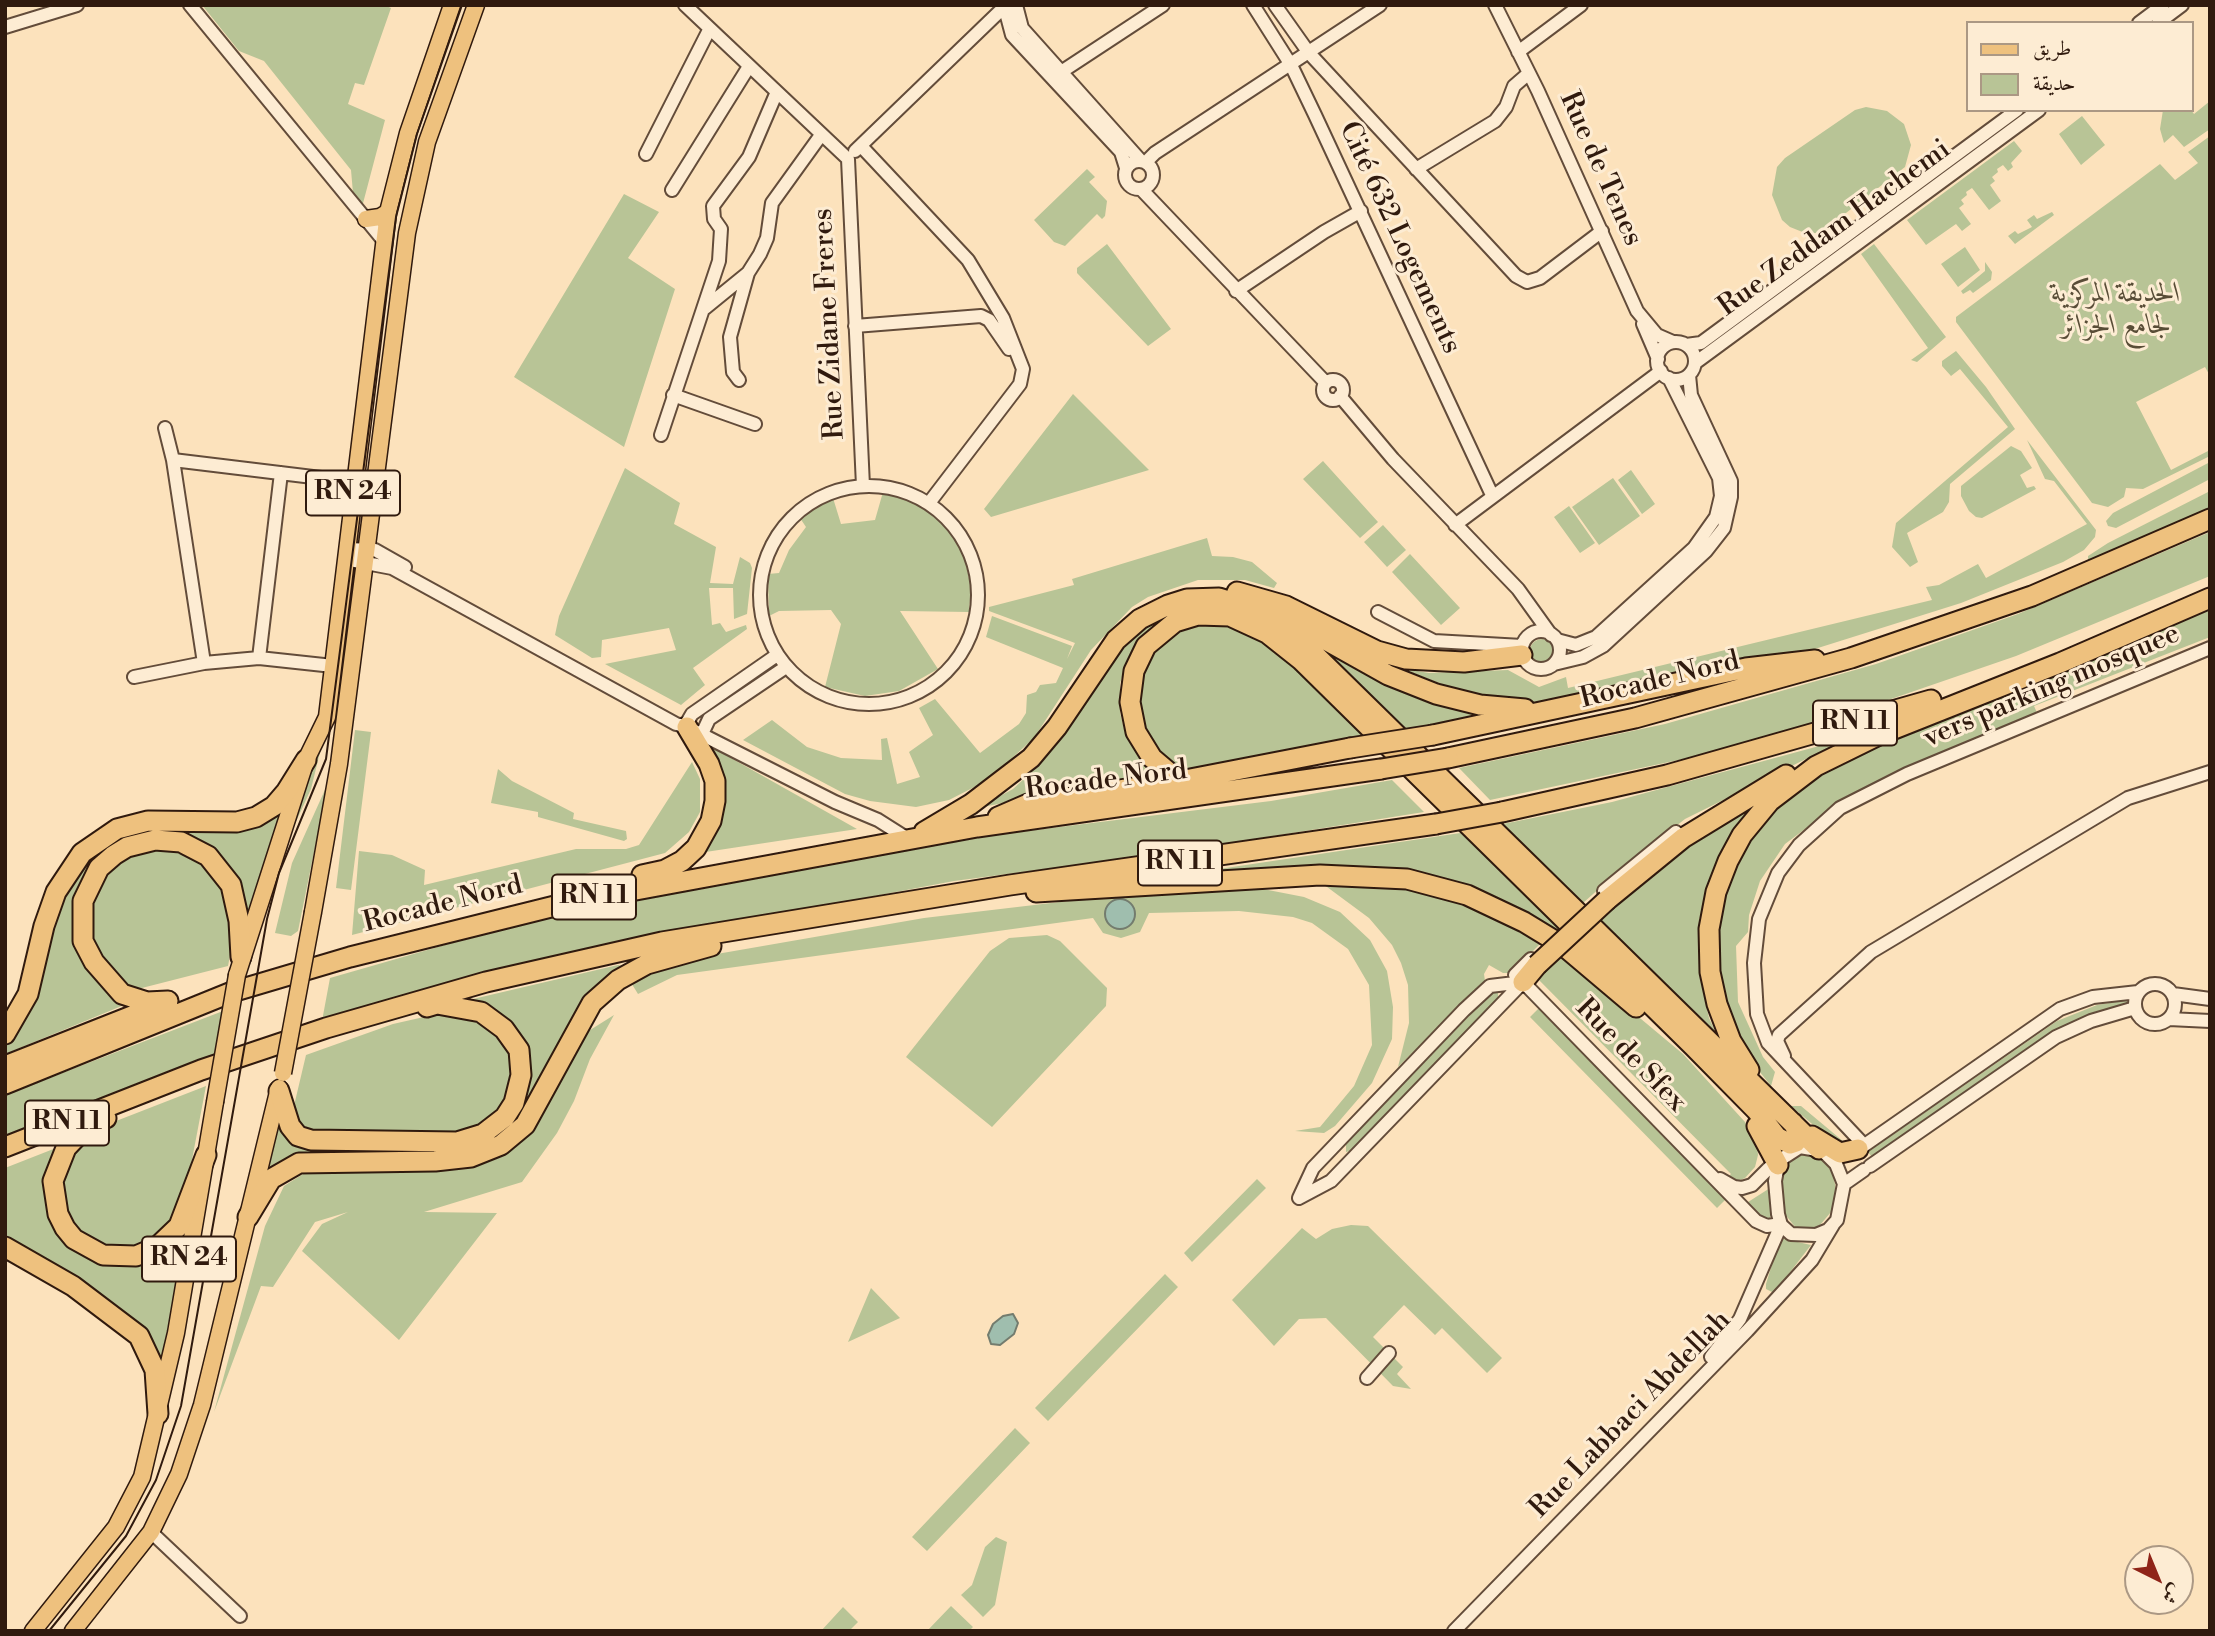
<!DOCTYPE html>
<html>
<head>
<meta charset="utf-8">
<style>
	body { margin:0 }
	#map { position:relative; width:2215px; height:1636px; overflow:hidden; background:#fce2bc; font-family:"Libre Bodoni",Amiri,serif }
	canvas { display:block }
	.frame { position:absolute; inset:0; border:7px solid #301a0e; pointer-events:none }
	.legend { position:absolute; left:1966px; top:21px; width:228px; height:91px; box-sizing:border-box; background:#fdecd3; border:2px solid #ab9884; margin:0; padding:9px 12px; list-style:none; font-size:21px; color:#301a0e }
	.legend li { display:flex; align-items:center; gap:14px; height:35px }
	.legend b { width:35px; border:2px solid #ab9884 }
	.north { position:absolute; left:2124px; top:1545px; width:70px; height:70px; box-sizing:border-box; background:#fdecd3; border:2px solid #ab9884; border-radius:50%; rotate:137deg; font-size:19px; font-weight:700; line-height:28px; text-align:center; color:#301a0e }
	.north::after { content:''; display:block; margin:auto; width:24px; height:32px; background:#8f2418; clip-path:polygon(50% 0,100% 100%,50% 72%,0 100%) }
</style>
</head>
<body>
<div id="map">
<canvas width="2215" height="1636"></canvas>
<div class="frame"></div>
<ul class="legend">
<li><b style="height:9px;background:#eec17e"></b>طريق</li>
<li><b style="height:19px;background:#b8c496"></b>حديقة</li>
</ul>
<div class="north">ش</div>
</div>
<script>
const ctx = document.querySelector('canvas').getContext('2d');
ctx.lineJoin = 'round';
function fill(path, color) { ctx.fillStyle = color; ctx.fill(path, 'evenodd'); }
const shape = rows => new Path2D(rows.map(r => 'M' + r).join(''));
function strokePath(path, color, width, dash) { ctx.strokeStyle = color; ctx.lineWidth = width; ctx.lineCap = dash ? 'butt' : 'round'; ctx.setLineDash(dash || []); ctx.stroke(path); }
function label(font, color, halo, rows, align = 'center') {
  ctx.font = font + ' "Libre Bodoni",Amiri,serif'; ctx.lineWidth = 6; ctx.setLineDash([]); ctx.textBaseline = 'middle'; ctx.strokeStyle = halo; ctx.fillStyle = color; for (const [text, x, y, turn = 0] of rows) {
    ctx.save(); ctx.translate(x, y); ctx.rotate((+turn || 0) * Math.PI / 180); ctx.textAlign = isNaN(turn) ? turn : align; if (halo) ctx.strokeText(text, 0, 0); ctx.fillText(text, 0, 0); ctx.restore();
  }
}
fill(shape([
	[202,5,384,5,391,8,364,85,355,83,348,104,385,120,362,207,353,193,351,170,264,61,239,51],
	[2210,101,2210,129,2184,147,2173,135,2164,143,2160,129,2163,110,2191,110,2194,114],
	[1866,107,1887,111,1904,124,1911,145,1905,167,1828,227,1816,233,1805,233,1790,227,1782,220,1772,195,1777,167,1785,158,1855,110],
	[2082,116,2105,145,2081,165,2059,134],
	[2210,136,2210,376,2205,367,2136,402,2171,470,2210,450,2210,456,2143,489,2126,488,2124,497,2108,507,2092,503,1956,322,1956,317,2160,164,2175,180,2198,163,2188,152],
	[2014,141,2022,151,2011,163,2013,167,2008,171,2003,165,1997,169,1998,172,1992,177,1995,181,1990,185,2001,201,1989,210,1972,188,1966,192,1967,195,1961,200,1964,204,1959,208,1971,224,1962,231,1956,224,1926,245,1907,220],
	[1087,169,1095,177,1089,182,1107,201,1105,216,1102,219,1097,214,1065,246,1054,242,1034,220],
	[624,194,659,212,628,258,675,289,624,447,514,377],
	[2052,212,2054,215,2015,244,2008,236,2015,231,2018,234,2032,227,2027,220,2034,215,2037,219],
	[1107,244,1171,329,1148,346,1077,273,1077,268],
	[1874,244,1946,337,1917,362,1911,360,1928,348,1861,254],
	[1965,247,1980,270,1958,287,1941,264],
	[1985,262,1992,272,1991,280,1973,293,1970,290,1963,294,1961,291,1985,271],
	[1956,351,1986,387,2015,429,1950,484,1949,502,1943,512,1907,533,1918,562,1910,567,1892,547,1896,523,2008,427,1960,369,1951,376,1942,366,1942,361],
	[1073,394,1149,470,991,517,984,509],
	[2027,440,2096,530,2095,537,2084,550,2063,562,1961,603,1802,653,1569,705,1530,704,1464,693,1401,668,1429,673,1508,670,1539,687,1566,677,1568,688,1932,600,1926,587,1939,585,1978,564,1986,578,2087,524,2054,481,2045,479],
	[2011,446,2021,451,2032,468,2020,475,2027,488,2034,486,2036,489,1982,518,1976,517,1969,511,1961,496,1961,486],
	[1323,461,1378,522,1360,538,1303,479],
	[2210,462,2210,479,2116,528,2108,526,2106,521,2113,513],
	[625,468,680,503,674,524,716,547,710,583,733,584,740,557,750,563,752,568,747,614,734,619,733,588,709,588,712,625,720,623,726,632,746,625,747,629,693,668,705,685,681,705,605,664,676,650,669,628,602,640,601,657,592,658,555,635,559,616],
	[1631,470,1655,504,1642,514,1618,480],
	[1613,478,1640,516,1599,545,1572,507],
	[2210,491,2210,508,2088,560,2088,556,2108,543],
	[883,492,920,504,947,526,964,555,971,588,969,612,900,611,938,669,899,691,865,696,825,687,841,624,831,610,779,611,769,616,768,574,779,573,789,550,806,527,800,518,821,502,833,498,841,524,875,520],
	[1569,506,1595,543,1580,553,1554,517],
	[1383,525,1406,550,1387,567,1364,542],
	[2210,532,2210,576,2016,656,1865,708,1688,758,1490,800,1459,768,1665,724,1876,664,2018,614],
	[1207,538,1212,556,1233,557,1252,562,1277,583,1274,588,1245,580,1198,580,1148,597,1132,607,1091,650,1034,738,988,780,949,800,916,807,870,801,845,794,743,740,772,720,807,747,841,758,882,760,881,739,887,738,897,784,920,777,909,752,933,735,919,708,935,699,980,753,1019,724,1026,713,1027,695,1036,692,1040,685,1056,683,1063,668,986,637,992,616,1072,646,1067,659,1075,643,989,611,989,607,1074,585,1072,579],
	[1410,554,1460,608,1441,625,1392,572],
	[2210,610,2210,637,2034,706,2038,715,1881,780,1845,799,1785,844,1760,881,1749,915,1748,932,1736,946,1738,1002,1763,1057,1775,1072,1771,1086,1752,1062,1725,1015,1713,953,1723,889,1755,827,1806,780,1867,749],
	[1173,611,1139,642,1128,659,1120,683,1120,713,1126,736,1145,763,1157,772,978,808,1013,789,1041,763,1069,728,1121,649,1137,632],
	[1195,623,1229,623,1266,639,1372,738,1186,774,1175,770,1139,730,1140,668,1169,634],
	'1530 651a12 12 0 1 1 24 0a12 12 0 1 1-24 0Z',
	[1329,653,1489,715,1411,734],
	[327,724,311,789,288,839,295,805],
	[355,730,371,732,351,890,336,888],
	[1834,742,1834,745,1685,819,1620,870,1583,903,1503,824,1612,802],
	[706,744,857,829,699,853,716,822],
	[692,762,700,779,700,812,689,832,665,853,352,935,359,851,392,855,425,870,424,885,576,849,626,849,639,845],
	[498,769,512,781,574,813,573,819,626,831,627,839,624,841,538,817,538,812,491,803],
	[1392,780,1424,812,1167,853,954,881,652,938,322,1021,330,978,563,911,796,867,978,837,1271,801],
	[328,783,298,931,291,936,275,933,292,863],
	[1773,787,1699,919,1699,973,1709,1018,1717,1035,1599,919,1667,858],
	[289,798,244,925,243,906,187,839,94,860,84,875,75,902,75,936,129,1003,5,1054,5,1047,14,1035,52,914,92,851,136,829,220,828],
	[1467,832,1628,990,1479,893,1172,876],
	[139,847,190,850,222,881,234,935,228,966,134,990,124,986,110,974,88,931,87,915,99,875],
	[1360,879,1452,895,1544,940,1511,973,1503,973,1489,965,1484,974,1485,981,1398,1067,1409,1023,1408,985,1401,963,1392,945,1369,918,1323,884],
	[1263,889,1304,897,1340,912,1370,940,1387,971,1393,1007,1392,1039,1372,1083,1335,1126,1324,1133,1295,1131,1320,1127,1354,1086,1372,1045,1369,985,1348,949,1312,923,1293,917,1239,911,1149,913,1140,932,1121,938,1103,933,1093,918,677,975,638,994,630,981,665,963,924,918,1119,895],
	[1047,935,1060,941,1107,988,1106,1006,992,1127,906,1057,990,951,1009,938],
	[1562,953,1683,1054,1745,1122,1757,1144,1758,1155,1755,1167,1745,1178,1736,1182,1726,1179,1731,1174,1537,978],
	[618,965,623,966,622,970,519,1118,497,1138,450,1152,391,1152,320,1157,260,1188,278,1114,292,1133,485,1139,527,1068,471,1002,473,999],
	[1498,990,1498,999,1354,1150,1346,1152,1346,1144,1492,992],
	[2127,1000,2127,1006,2095,1012,2061,1027,1872,1157,1868,1152,2057,1021,2097,1005],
	[1539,1008,1727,1198,1717,1208,1530,1017],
	[223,1011,214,1057,106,1097,5,1140,5,1095],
	[446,1012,486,1023,506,1044,510,1055,513,1078,505,1104,480,1127,453,1136,313,1135,296,1124,293,1110,306,1055,393,1024],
	[614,1015,590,1059,574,1101,557,1133,522,1182,424,1212,497,1213,399,1340,302,1251,322,1224,348,1212,315,1222,273,1287,261,1286,214,1412,265,1226,284,1186,311,1169,458,1166,533,1127,587,1032],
	[206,1086,187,1186,167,1230,141,1248,100,1248,70,1224,61,1187,70,1154,93,1130],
	[1791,1106,1801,1106,1844,1142,1825,1135],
	[56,1148,44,1189,48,1208,101,1262,187,1227,160,1367,34,1255,5,1237,5,1168],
	[1802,1153,1818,1155,1832,1172,1835,1184,1836,1197,1831,1212,1820,1225,1809,1230,1796,1228,1784,1213,1782,1172,1793,1157],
	[1257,1179,1266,1188,1192,1262,1184,1253],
	[1770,1188,1772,1212,1770,1218,1763,1219,1745,1204],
	[1351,1225,1368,1226,1502,1358,1487,1373,1442,1328,1435,1335,1404,1305,1373,1337,1403,1367,1397,1374,1411,1389,1393,1386,1326,1318,1299,1319,1274,1346,1232,1300,1302,1228,1316,1239,1332,1229],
	[1780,1238,1811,1245,1774,1293,1766,1289,1766,1284],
	[1165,1274,1178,1287,1048,1421,1035,1408],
	[871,1288,900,1318,848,1342],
	[1015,1428,1030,1443,927,1551,912,1537],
	[996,1537,1007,1542,995,1605,983,1617,961,1595,972,1585,985,1547],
	[951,1606,973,1627,969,1631,927,1631],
	[843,1607,858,1622,849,1631,821,1631]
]), '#b8c496');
const water = shape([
	'1105 914a15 15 0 1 1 30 0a15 15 0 1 1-30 0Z',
	[1013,1314,1018,1323,1014,1334,1000,1345,991,1344,988,1335,993,1324,1003,1316,1013,1314]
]);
fill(water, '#9fbeae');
strokePath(water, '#737c6e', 2);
const minor = shape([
	[190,5,383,240],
	[685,5,848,159],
	[1004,5,1012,35,1121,152,1126,168],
	[1016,5,1022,28,1141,161],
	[1253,5,1291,65,1315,115,1492,495],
	[1275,5,1309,53,1516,276,1527,282,1540,278,1602,231],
	[1495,5,1538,91,1637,311,1657,335,1673,342],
	[2139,23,2163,5],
	[2158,23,2182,5],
	[5,27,77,5],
	[1518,52,1581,5],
	[1055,76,1163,5],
	[861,146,968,260,1003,318,1023,369,1020,384,929,503],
	[855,151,999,12,1016,7],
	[646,154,709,30],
	[848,159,863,486],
	'1125 175a14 14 0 1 1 28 0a14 14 0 1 1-28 0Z',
	[1146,162,1155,153,1380,5],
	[1416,169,1495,121,1506,107,1514,86,1529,73],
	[1141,189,1326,383],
	[672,190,748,68],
	[1236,291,1324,232,1361,211],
	[705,308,748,273,760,254,767,238,772,203,821,135],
	[1643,324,1658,359],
	[855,326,981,316,989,320,1009,349],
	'1657 361a19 19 0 1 1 38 0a19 19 0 1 1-38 0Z',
	[1686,345,1701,343,2017,110],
	[1695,363,2039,110],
	[739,380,733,372,730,337,748,273],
	'1323 390a10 10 0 1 1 20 0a10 10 0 1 1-20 0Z',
	[673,395,755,424],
	[1340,396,1393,459,1518,589,1551,635],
	[165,428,173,460,204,663],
	[661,435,719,261,721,229,714,219,713,206,749,157,776,94],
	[173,460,354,482],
	'760 595a109 109 0 1 1 218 0a109 109 0 1 1-218 0Z',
	[1455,525,1661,371],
	[347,549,375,550,405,567],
	[345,559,392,568,676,724,685,726,835,802,878,820,908,839],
	[1378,612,1434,641,1522,646],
	'1522 650a19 19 0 1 1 38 0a19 19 0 1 1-38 0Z',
	[1557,640,1576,645,1596,637,1694,548,1716,517,1721,496,1719,478,1669,378],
	[259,658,281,473],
	[1554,664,1583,657,1603,646,1706,551,1724,528,1731,497,1731,481,1691,395,1689,375],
	[134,677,204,663,259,658,333,666],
	[685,726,692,714,777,655],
	[702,734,709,719,786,667],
	[1604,891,1676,832],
	[1515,975,1531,959],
	[1523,982,1756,1221,1767,1226,1781,1224],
	'2135 1004a20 20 0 1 1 40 0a20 20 0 1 1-40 0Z',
	[2173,994,2210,999],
	[2169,1019,2210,1021],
	[1784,1056,1777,1041,1779,1035,1871,952,2128,798,2210,772],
	[1864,1145,1768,1043,1757,1014,1754,963,1759,919,1778,873,1799,845,1840,808,1907,774,2210,648],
	[1800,1147,1823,1151,1836,1164,1844,1184,1837,1220,1828,1230,1816,1235,1791,1234,1781,1225,1778,1214,1775,1181,1778,1165,1783,1158,1800,1147],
	[1859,1149,2060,1009,2093,997,2138,992],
	[1870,1166,2056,1037,2091,1021,2135,1008],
	[1720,1179,1734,1187,1742,1188,1752,1185,1769,1168,1778,1167],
	[1844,1184,1864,1170],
	[1299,1198,1313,1168,1464,1010,1490,986,1523,982],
	[1299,1198,1331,1181,1523,982],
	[1711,1357,1740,1319,1781,1225],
	[1367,1378,1389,1353],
	[151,1532,240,1616],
	[1454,1631,1747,1331,1812,1260,1833,1225]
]);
const major = shape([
	[366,219,380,217,388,212],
	[313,912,339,764,407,233,427,142,476,5],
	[237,975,306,760,327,717,388,212,408,133,452,5],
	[33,1631,116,1527,142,1477,176,1333,215,1102],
	[73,1631,151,1532,179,1474,202,1405,279,1088]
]);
const highway = shape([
	[1237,592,1286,606,1377,651,1406,659,1464,662,1522,655],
	[1288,619,1388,675,1436,694,1480,705,1525,709],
	[1433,735,1746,668,1815,660],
	[1448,758,1635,718,1851,658,2032,596,2210,519],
	[1185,780,1172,775,1152,758,1136,732,1130,702,1134,671,1146,646,1175,622,1198,615,1230,616,1267,633,1301,660,1693,1046,1756,1110,1777,1137,1790,1144,1796,1142,1800,1136,1793,1123],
	[1502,812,1667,775,1931,700],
	[998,817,1028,804,1185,780,1350,748],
	[924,832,971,804,1031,758,1057,727,1116,640,1140,619,1168,605,1187,599,1219,598,1248,607,1275,621,1307,647,1819,1149],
	[642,875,665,870,682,861,696,848,711,821,715,801,715,781,709,764,687,727],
	[1036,892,1320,875,1407,879,1467,895,1524,922,1565,947,1636,1007],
	[1607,900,1683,838,1786,775],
	[1523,982,1537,965],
	[168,1001,147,1002,122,994,94,962,83,941,83,901,99,868,114,855,127,847,155,840,181,842,208,856,231,885,239,921,241,957],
	[5,1034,28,994,44,926,56,892,82,853,117,829,148,821,237,822,256,817,274,806,286,792,306,760],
	[5,1066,162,1004],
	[1749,1070,1731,1041,1717,1004,1710,972,1709,929,1716,892,1728,861,1742,835,1770,801,1816,766,1879,735,2060,663,2210,598],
	[5,1084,232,992,350,957,571,902,977,827,1381,769],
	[279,1091,290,1126,298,1136,311,1140,457,1142,483,1134,505,1117,514,1103,521,1075,519,1050,504,1029,481,1012,437,1004,427,1007],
	[106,1118,84,1129,66,1148,53,1181,58,1214,65,1228,74,1239,103,1255,136,1256,157,1247,179,1226,206,1155],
	[1757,1126,1778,1165],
	[1812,1136,1840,1153,1858,1149],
	[5,1147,201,1070,326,1028,486,982,662,942,1010,885,1436,824],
	[248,1217,271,1179,299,1163,435,1161,471,1157,501,1145,525,1125,592,1003,618,980,647,964,711,946],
	[5,1247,73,1286,139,1336,155,1370,158,1414]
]);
strokePath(minor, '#634c3a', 16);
strokePath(major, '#301a0e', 19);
strokePath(highway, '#301a0e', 23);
strokePath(minor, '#fdecd3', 12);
strokePath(major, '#eec17e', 16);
strokePath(highway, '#eec17e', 19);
strokePath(shape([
	[49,1631,126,1536,156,1480,181,1406,267,919,279,873,326,759,396,217,417,134,462,5]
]), '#301a0e', 2);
const majorBridge = shape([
	[283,1073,313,912],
	[215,1102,237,975]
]);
const highwayBridge = shape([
	[1350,748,1433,735],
	[1381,769,1448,758],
	[1436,824,1502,812],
	[1537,965,1607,900]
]);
strokePath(majorBridge, '#301a0e', 19, []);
strokePath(highwayBridge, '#301a0e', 23, []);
strokePath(majorBridge, '#eec17e', 16);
strokePath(highwayBridge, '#eec17e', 19);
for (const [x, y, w] of [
	[353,493,94],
	[1855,723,84],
	[1180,863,84],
	[594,897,84],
	[67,1123,84],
	[189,1259,94]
]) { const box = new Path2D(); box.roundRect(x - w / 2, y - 22.5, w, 45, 5); ctx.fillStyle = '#fdecd3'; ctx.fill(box); strokePath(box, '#301a0e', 2); }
label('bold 26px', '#301a0e', null, [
	["RN 24",353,493],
	["RN 11",1855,723],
	["RN 11",1180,863],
	["RN 11",594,897],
	["RN 11",67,1123],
	["RN 24",189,1259]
]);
label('28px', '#301a0e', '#fdecd3', [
	["Rue de Tenes",1600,169,66],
	["Rue Zeddam Hachemi",1835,229,-36],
	["Cité 632 Logements",1399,238,65],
	["Rue Zidane Freres",830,324,-93],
	["Rocade Nord",1660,681,-14],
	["vers parking mosquee",2052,687,-23],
	["Rocade Nord",1106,781,-7],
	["Rocade Nord",443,905,-14],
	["Rue de Sfex",1630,1056,46],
	["Rue Labbaci Abdellah",1631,1415,-46]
]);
label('italic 28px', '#594d37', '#fdecd3', [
	["الحديقة المركزية",2116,294],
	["لجامع الجزائر",2116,326]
]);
</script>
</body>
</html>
